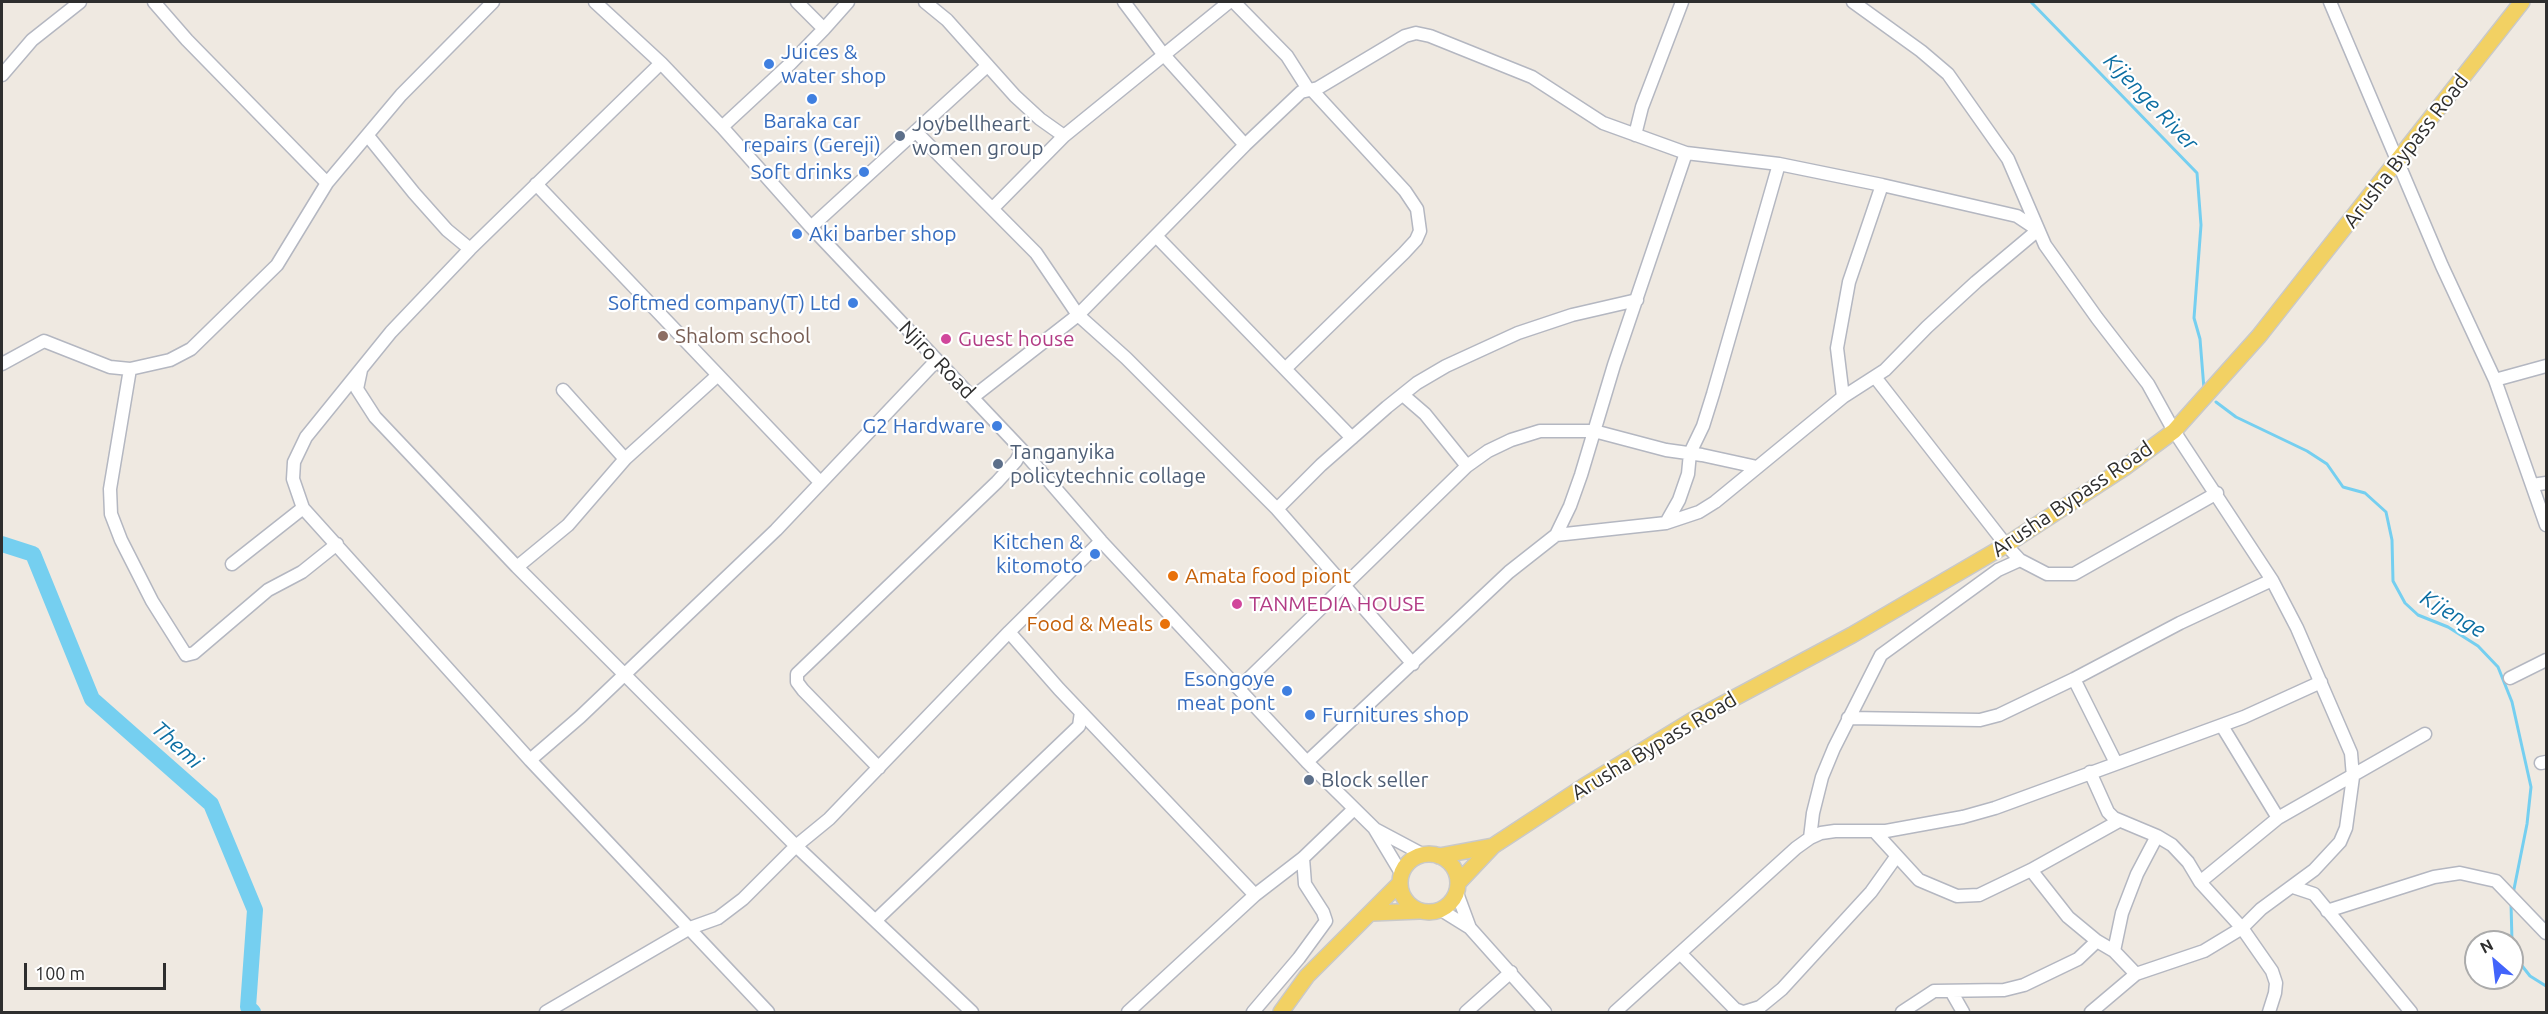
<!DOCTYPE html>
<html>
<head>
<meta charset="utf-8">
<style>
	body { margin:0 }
	#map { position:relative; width:2548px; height:1014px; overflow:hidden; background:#efe9e1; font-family:Ubuntu,sans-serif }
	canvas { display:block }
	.frame { position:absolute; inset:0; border:3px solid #2e2e2e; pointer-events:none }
	.north { position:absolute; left:2464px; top:930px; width:60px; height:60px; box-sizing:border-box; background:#fff; border:2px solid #ababab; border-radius:50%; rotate:332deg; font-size:16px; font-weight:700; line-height:24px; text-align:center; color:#2e2e2e }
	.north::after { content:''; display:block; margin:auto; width:21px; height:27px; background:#4264fb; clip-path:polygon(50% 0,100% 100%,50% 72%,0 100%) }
	.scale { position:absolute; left:24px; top:963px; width:142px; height:27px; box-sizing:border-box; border:3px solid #2e2e2e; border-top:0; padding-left:8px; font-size:18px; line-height:21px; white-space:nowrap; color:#2e2e2e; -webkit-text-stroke:4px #fff; paint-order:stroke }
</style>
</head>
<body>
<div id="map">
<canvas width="2548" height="1014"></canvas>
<div class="frame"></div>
<div class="north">N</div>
<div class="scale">100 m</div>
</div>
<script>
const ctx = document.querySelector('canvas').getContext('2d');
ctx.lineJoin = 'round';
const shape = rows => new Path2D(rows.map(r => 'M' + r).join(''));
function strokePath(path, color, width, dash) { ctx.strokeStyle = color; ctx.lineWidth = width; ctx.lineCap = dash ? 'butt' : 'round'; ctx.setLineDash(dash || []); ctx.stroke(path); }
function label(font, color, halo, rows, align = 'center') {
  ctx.font = font + ' Ubuntu,sans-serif'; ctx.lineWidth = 4.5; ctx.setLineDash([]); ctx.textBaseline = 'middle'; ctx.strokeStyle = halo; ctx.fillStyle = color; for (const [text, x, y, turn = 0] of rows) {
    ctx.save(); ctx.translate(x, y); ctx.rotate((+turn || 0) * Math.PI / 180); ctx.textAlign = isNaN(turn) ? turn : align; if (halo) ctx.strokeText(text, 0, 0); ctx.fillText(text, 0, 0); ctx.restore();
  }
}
strokePath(shape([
	[2031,2,2197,173,2201,225,2194,318,2200,339,2204,389],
	[2216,402,2236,417,2307,451,2327,464,2343,487,2365,493,2386,512,2392,540,2393,581,2405,603,2418,615,2448,627,2478,646,2498,667,2512,702,2531,787,2527,824,2513,894],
	[2511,903,2512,942],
	[2512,947,2512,953,2530,976,2546,986]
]), '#75cff0', 3);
strokePath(shape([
	[2,544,33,554,92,699,211,804,255,910,248,1007,253,1012]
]), '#75cff0', 16);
const minor = shape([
	[154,2,187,40,327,183],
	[595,2,661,63,722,127,811,227,1022,450,1101,541,1307,762,1374,828,1401,873],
	[797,2,824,29],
	[925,2,947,20,1015,96,1040,119,1064,136],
	[1124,2,1163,54,1245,145],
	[1234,2,1287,56,1308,89],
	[1853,2,1921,51,1948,74,2008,159,2045,245,2097,318,2148,384,2174,431,2272,580,2297,628,2351,753,2353,777,2346,828,2340,842,2314,870,2261,909,2242,928,2204,951,2136,974,2091,1012],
	[2330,2,2442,266,2495,380,2546,525],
	[661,63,470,249,391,332,306,437,294,462,293,479,303,508,530,760,768,1012],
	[2,75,32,40,80,2],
	[722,127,790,64,824,29,848,2],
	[917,133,1036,253,1078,315,1126,358,1277,509,1413,664],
	[1635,135,1642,107,1682,2],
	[368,136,414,193,447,230,470,249],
	[536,184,820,482],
	[993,208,1064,136,1229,2],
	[811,227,987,66],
	[1156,236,1352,438],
	[2,364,44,341,110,367,130,369,170,360,191,349,277,265,327,183,401,95,493,2],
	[1286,368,1404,253,1416,240,1420,231,1417,209,1405,191,1311,89],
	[130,369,110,489,111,514,121,540,152,601,186,655,194,653,268,590,302,572,337,544],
	[361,370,357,389,375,417,517,567,796,846,972,1012],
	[1875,377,2006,545,2020,560,2047,574,2074,574,2217,493],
	[2495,380,2546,366],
	[563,390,625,459],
	[1403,395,1425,414,1467,466],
	[973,397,1078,315,1245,145,1301,92,1318,88,1405,36,1416,33,1430,36,1532,77,1603,123,1686,153,1779,164,1882,185,2017,216,2038,230,1976,282,1927,327,1885,370,1843,397,1715,502,1699,512,1666,523,1556,535],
	[1843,397,1837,348,1849,282,1882,185],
	[2532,485,2546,483],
	[1277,509,1321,465,1387,407,1417,383,1446,366,1518,333,1572,315,1637,300],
	[1666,523,1679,500,1688,474,1690,453,1703,426,1713,394,1779,164],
	[232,564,303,508],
	[517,567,568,525,625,459,718,375],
	[1009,632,1059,689,1255,895],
	[2510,678,2546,660],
	[2074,679,2116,763],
	[1239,688,1467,466,1488,451,1511,440,1540,431,1594,431,1666,450,1702,455,1757,467],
	[1848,718,1980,720,1999,715,2074,679,2180,623,2272,580],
	[2222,726,2278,818],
	[530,760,580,717,776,530,936,361],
	[1307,762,1509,572,1556,535,1570,506,1581,475,1614,365,1686,153],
	[2541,763,2546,762],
	[879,768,803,690,797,682,797,674,997,482,1016,461,1022,450],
	[2090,772,2108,812,2114,818,2157,836,2172,845,2188,862,2200,882,2242,928,2272,971,2276,983,2275,993,2269,1012],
	[1375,829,1422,854],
	[1875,832,1919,880,1957,896,1979,895,2031,870,2119,821],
	[1810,838,1813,813,1822,777,1834,748,1881,655,1998,570,2020,560],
	[2031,870,2068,917,2097,941,2114,951,2136,974],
	[2200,882,2278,818,2425,734],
	[2293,887,2314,894,2411,1012],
	[1457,893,1470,928],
	[1441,910,1470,928,1545,1012],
	[2327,911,2434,877,2460,873,2496,881,2546,933],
	[876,920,1079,726,1081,712],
	[2114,951,2122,913,2137,874,2157,836],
	[1681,954,1735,1009,1743,1012],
	[1951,991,1963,1012],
	[546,1012,690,928,718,918,743,899,796,846,829,819,1009,632,1101,541],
	[1128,1012,1255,895,1303,858,1354,809],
	[1253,1012,1299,958,1326,921,1323,912,1305,884,1303,858],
	[1466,1012,1511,972],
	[1615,1012,1796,848,1810,838,1821,833,1835,831,1886,831,1963,817,1995,808,2244,717,2321,682],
	[1744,1012,1760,1007,1782,989,1871,892,1896,857],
	[1902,1012,1934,991,2004,990,2024,985,2078,959,2097,941]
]);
const major = shape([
	'1400 883a29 29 0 1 1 58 0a29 29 0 1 1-58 0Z',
	[1439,856,1493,846],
	[1459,882,1493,846,1583,787,1693,720,1852,635,2006,545,2124,468,2174,431,2259,336,2522,2],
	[1373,913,1419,911],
	[1281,1012,1307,976,1399,884]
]);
strokePath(minor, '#b4b7c1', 15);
strokePath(major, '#c9c9c9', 18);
strokePath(minor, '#fff', 12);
strokePath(major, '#f2d163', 15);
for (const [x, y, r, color] of [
	[769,64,6,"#3f7fe0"],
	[812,99,6,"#3f7fe0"],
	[900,136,6,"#5c6f8a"],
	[864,172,6,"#3f7fe0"],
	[797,234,6,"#3f7fe0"],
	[853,303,6,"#3f7fe0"],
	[663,336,6,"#8d6e63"],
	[946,339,6,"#d1479c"],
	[997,426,6,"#3f7fe0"],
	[998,464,6,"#5c6f8a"],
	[1095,554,6,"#3f7fe0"],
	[1173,576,6,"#e8710a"],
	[1237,604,6,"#d1479c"],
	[1165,624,6,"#e8710a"],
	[1287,691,6,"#3f7fe0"],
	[1310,715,6,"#3f7fe0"],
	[1309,780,6,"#5c6f8a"]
]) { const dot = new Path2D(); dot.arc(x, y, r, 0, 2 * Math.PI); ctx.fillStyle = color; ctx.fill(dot); strokePath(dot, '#fff', 2); }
label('21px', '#366cbe', '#fff', [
	["Juices &",781,52,"left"],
	["water shop",781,76,"left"],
	["Baraka car",812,121,"center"],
	["repairs (Gereji)",812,145,"center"],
	["Soft drinks",852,172],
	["Aki barber shop",809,234,"left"],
	["Softmed company(T) Ltd",841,303],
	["G2 Hardware",985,426],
	["Kitchen &",1083,542],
	["kitomoto",1083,566],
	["Esongoye",1275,679],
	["meat pont",1275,703],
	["Furnitures shop",1322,715,"left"]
], 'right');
label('21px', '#4e5e75', '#fff', [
	["Joybellheart",912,124],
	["women group",912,148],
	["Tanganyika",1010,452],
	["policytechnic collage",1010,476],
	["Block seller",1321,780]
], 'left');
label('21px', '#2e2e2e', '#fff', [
	["Arusha Bypass Road",2406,151,-52],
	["Njiro Road",937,360,46],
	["Arusha Bypass Road",2072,499,-34],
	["Arusha Bypass Road",1654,746,-31]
]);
label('21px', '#785e54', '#fff', [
	["Shalom school",675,336]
], 'left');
label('21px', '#b23c85', '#fff', [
	["Guest house",958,339],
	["TANMEDIA HOUSE",1249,604]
], 'left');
label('21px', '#c56008', '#fff', [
	["Amata food piont",1185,576],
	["Food & Meals",1153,624,"right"]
], 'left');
label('italic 22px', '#0d6fa3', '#fff', [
	["Kijenge River",2151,102,46],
	["Kijenge",2453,614,31],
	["Themi",177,745,42]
]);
</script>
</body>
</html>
